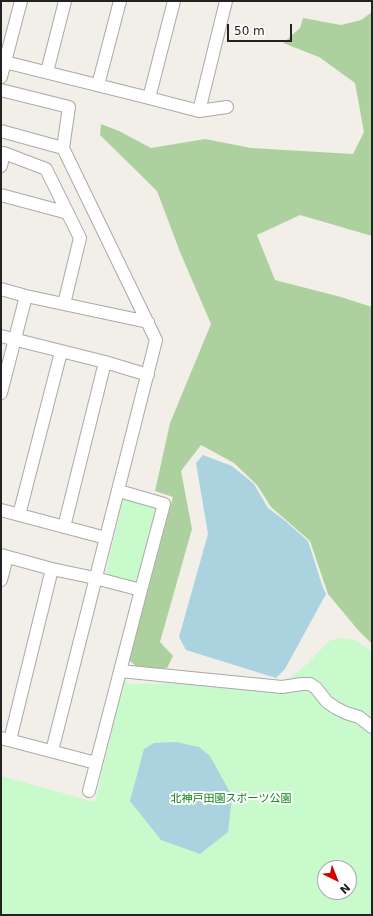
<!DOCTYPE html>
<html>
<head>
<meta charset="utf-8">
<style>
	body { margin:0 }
	#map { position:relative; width:373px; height:916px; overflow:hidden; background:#f2efe9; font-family:"DejaVu Sans",sans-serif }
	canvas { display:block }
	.frame { position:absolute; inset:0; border:2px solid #222; pointer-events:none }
	.north { position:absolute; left:317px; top:860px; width:40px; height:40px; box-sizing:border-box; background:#fff; border:1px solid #a7a7a7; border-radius:50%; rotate:137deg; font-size:11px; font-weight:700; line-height:16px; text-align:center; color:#222 }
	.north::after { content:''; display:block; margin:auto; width:14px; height:18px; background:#d40000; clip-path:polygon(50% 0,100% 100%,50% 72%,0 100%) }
	.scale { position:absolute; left:227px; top:24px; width:65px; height:18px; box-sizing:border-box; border:2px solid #222; border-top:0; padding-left:5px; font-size:12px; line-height:14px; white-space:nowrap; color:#222; -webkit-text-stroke:3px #fff; paint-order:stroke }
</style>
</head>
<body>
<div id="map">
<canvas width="373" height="916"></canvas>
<div class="frame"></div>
<div class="north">N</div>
<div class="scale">50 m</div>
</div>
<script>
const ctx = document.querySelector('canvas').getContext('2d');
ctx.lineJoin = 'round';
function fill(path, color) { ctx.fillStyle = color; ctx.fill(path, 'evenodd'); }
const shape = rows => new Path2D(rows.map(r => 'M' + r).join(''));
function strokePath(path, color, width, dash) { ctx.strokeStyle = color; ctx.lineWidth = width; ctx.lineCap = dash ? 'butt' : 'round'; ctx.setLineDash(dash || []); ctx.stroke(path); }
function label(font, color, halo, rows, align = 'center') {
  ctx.font = font + ' "DejaVu Sans","Noto Sans JP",sans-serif'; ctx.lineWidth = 4; ctx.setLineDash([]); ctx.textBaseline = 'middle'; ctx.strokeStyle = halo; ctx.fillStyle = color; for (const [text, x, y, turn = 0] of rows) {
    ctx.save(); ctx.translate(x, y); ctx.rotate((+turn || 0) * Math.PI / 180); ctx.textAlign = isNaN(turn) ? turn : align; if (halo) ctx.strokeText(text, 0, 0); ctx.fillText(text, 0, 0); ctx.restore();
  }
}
fill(shape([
	[372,12,372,236,300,215,257,235,275,280,341,297,372,307,372,644,358,630,328,594,310,541,271,507,257,485,234,463,201,445,181,471,192,529,160,642,173,656,167,668,138,668,129,660,173,497,155,491,170,423,211,324,180,252,157,191,100,135,101,124,119,131,151,148,205,139,251,148,353,154,364,132,355,83,319,57,283,43,300,28,303,18,341,25,361,20]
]), '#add19e');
fill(shape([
	[127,497,158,505,139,586,109,576,106,572,123,499],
	[339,638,355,640,372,651,372,915,1,915,1,776,95,802,124,679,128,684,274,682,290,678,308,663,329,641],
	[325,868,349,868,349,892,325,892]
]), '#c8facc');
fill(shape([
	[203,455,232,466,254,484,268,508,283,519,308,541,322,585,326,594,285,669,276,678,186,650,179,637,208,534,196,463],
	[176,742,199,747,210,756,232,796,228,832,200,854,161,840,130,801,144,749,154,743]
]), '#aad3df');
const minor = shape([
	[1,61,149,98,199,111,227,107],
	[47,72,65,1],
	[1,77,21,1],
	[98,85,120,1],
	[1,90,69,107,63,148],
	[149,98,174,1],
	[199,111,226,1],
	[1,131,63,148,156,340,52,751],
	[1,166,4,153,46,169,80,238,64,304],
	[1,195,68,213],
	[1,289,26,296,148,322],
	[1,336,105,362,148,375],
	[1,393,26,296],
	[1,510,106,538],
	[19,515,61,352],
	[64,527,105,362],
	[1,555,52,569,95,578,141,590],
	[1,580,7,557],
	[120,671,282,687,302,684,310,684,316,688,327,702,336,708,346,713,359,717,372,727],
	[1,738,96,763],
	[10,740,52,569],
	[89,791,141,590,164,504,119,491]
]);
strokePath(minor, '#a9a9a9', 14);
strokePath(minor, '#fff', 12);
label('11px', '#0c8416', '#fff', [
	["北神戸田園スポーツ公園",231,799]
]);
</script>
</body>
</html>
